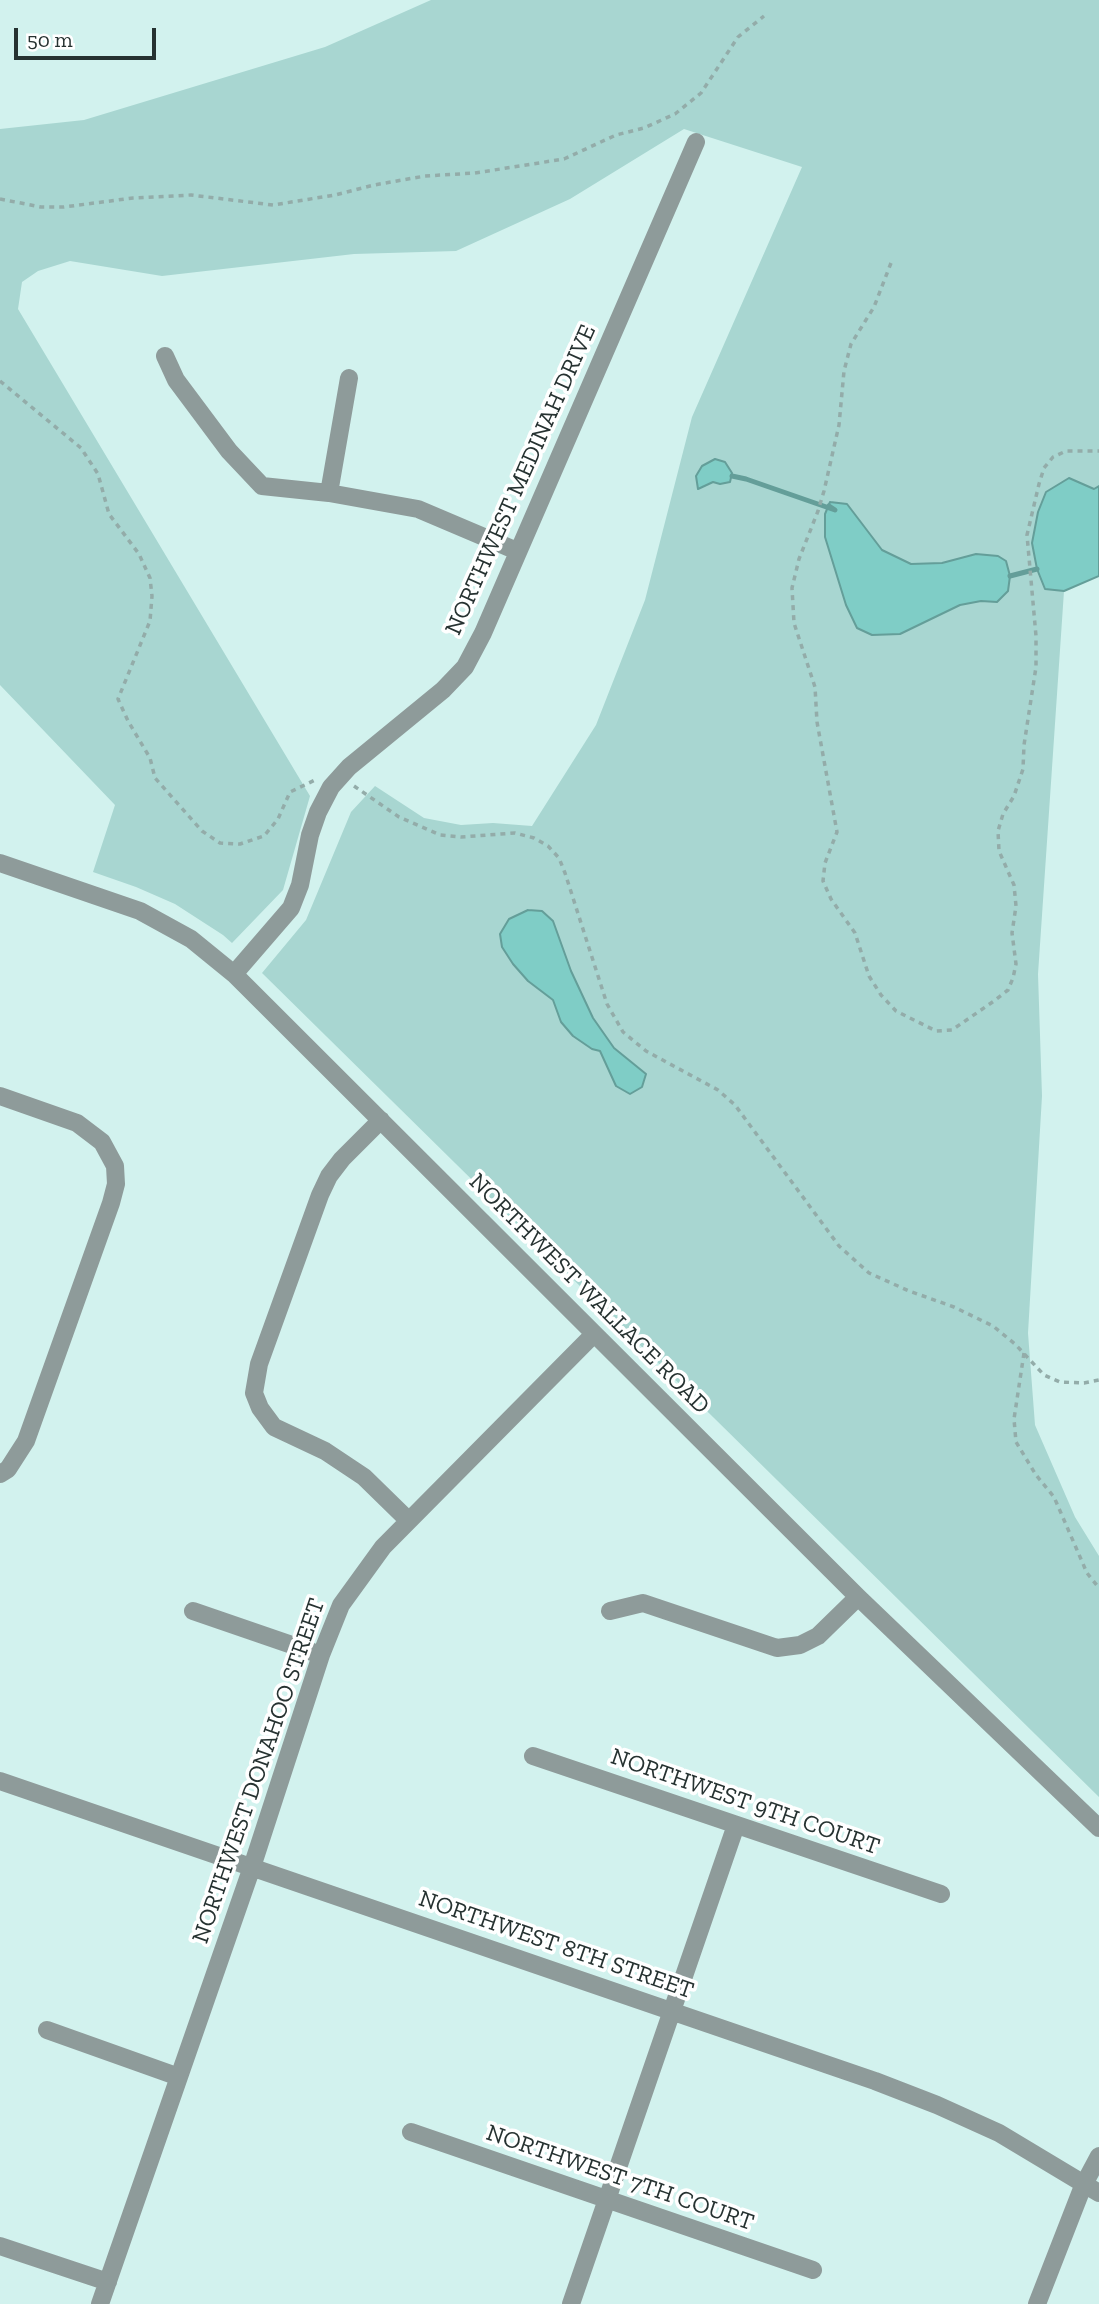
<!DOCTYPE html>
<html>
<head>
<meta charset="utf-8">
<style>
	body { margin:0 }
	#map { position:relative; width:1099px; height:2304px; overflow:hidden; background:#d2f2ee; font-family:"Zilla Slab",serif }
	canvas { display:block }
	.scale { position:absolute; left:14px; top:28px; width:142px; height:32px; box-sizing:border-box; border:4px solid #263231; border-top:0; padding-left:9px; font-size:21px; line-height:24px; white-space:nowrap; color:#263231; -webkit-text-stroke:5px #fff; paint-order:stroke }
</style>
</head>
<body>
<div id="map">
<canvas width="1099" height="2304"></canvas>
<div class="scale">50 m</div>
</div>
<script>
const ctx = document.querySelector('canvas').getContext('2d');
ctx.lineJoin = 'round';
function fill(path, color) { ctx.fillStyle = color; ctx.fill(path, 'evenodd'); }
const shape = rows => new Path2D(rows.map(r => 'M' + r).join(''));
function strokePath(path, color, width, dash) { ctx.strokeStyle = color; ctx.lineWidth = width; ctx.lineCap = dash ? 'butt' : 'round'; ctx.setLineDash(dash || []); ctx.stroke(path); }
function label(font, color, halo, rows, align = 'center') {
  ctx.font = font + ' "Zilla Slab",serif'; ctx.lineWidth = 7; ctx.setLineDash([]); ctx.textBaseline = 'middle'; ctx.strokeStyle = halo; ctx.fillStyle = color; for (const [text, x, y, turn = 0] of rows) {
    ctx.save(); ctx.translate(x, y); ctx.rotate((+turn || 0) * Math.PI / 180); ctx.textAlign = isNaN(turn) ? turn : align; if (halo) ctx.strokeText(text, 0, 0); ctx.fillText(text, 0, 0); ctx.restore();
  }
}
fill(shape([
	[431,0,1099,0,1099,576,1064,591,1038,974,1042,1096,1028,1333,1035,1425,1075,1517,1099,1556,1099,1797,262,973,306,920,351,812,375,786,424,818,461,825,493,823,532,826,596,725,645,600,692,417,802,167,684,129,570,199,456,251,354,254,162,276,70,261,38,271,22,282,18,309,310,796,283,890,232,943,223,935,175,904,136,887,93,872,115,805,0,685,0,129,84,120,325,47]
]), '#a8d6d1');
const water = shape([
	[715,459,725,462,732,473,730,482,720,484,713,482,698,489,696,476,702,466,715,459],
	[1069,478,1094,489,1099,486,1099,576,1064,591,1045,589,1037,569,1032,543,1038,512,1046,492,1069,478],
	[830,502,847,504,882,550,911,564,942,563,976,554,998,556,1006,561,1010,576,1008,591,997,602,981,601,960,605,900,634,872,635,857,628,846,605,825,537,825,514,830,502],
	[528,910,542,911,553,921,571,971,593,1018,614,1048,646,1074,642,1087,630,1094,616,1086,600,1051,592,1049,573,1036,561,1022,553,1000,528,981,513,964,502,947,500,934,509,919,528,910]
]);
fill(water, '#7fcdc6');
strokePath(water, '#649e99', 2);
strokePath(shape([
	[732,476,746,479,835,510,829,506],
	[1010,576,1037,569]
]), '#649e99', 5);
strokePath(shape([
	[0,199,41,207,64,207,133,198,191,195,273,205,335,195,374,185,425,176,475,173,564,159,616,135,644,128,675,114,701,93,738,37,764,16],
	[891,263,874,307,851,344,844,371,839,425,824,491,818,511,799,559,792,588,794,623,815,687,817,722,837,832,825,863,823,881,831,899,855,933,869,976,881,995,896,1011,936,1031,952,1030,994,1001,1008,990,1013,978,1016,964,1012,933,1016,906,1014,885,999,851,998,831,1003,814,1014,796,1023,769,1024,745,1036,667,1036,636,1027,535,1039,484,1044,468,1053,457,1066,451,1099,451],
	[0,381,81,448,98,474,109,514,139,554,150,578,152,596,150,621,118,699,128,721,150,758,155,778,202,831,220,843,240,844,264,836,278,819,290,792,315,780],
	[354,786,399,817,440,835,461,837,515,833,534,838,548,846,559,858,565,873,607,1004,623,1032,646,1051,718,1090,735,1105,839,1246,869,1273,909,1291,954,1307,993,1326,1015,1344,1044,1375,1060,1382,1084,1383,1099,1380],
	[1024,1353,1014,1419,1016,1442,1036,1475,1054,1497,1087,1573,1099,1588]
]), '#93aca9', 3.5, [5, 5]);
strokePath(shape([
	[165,356,176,380,229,451,262,486,329,493,418,509,517,551],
	[329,493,349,378],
	[0,863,140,911,191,939,234,974,858,1597,1099,1828],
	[234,974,291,908,300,885,310,835,318,812,331,787,349,767,443,690,465,667,483,633,696,142],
	[0,1096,77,1123,102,1142,115,1166,116,1184,111,1203,26,1441,8,1469,0,1474],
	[381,1120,342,1159,329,1176,320,1195,259,1364,254,1393,260,1408,274,1427,325,1451,364,1477,408,1520],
	[193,1611,321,1655],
	[610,1611,643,1603,777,1648,800,1645,818,1636,858,1597],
	[533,1756,941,1894],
	[0,1781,875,2081,937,2105,999,2133,1099,2193],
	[47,2030,179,2077],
	[411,2132,813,2270],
	[0,2246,108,2282],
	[100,2304,252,1867,321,1655,341,1605,383,1547,594,1334],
	[571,2304,736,1825],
	[1037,2304,1083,2186,1099,2156]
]), '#8e9b9a', 18);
label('24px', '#263231', '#fff', [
	["NORTHWEST MEDINAH DRIVE",521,480,-66],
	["NORTHWEST WALLACE ROAD",589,1294,45],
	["NORTHWEST DONAHOO STREET",259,1771,-71],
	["NORTHWEST 9TH COURT",745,1802,19],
	["NORTHWEST 8TH STREET",556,1945,19],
	["NORTHWEST 7TH COURT",620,2178,19]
]);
</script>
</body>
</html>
